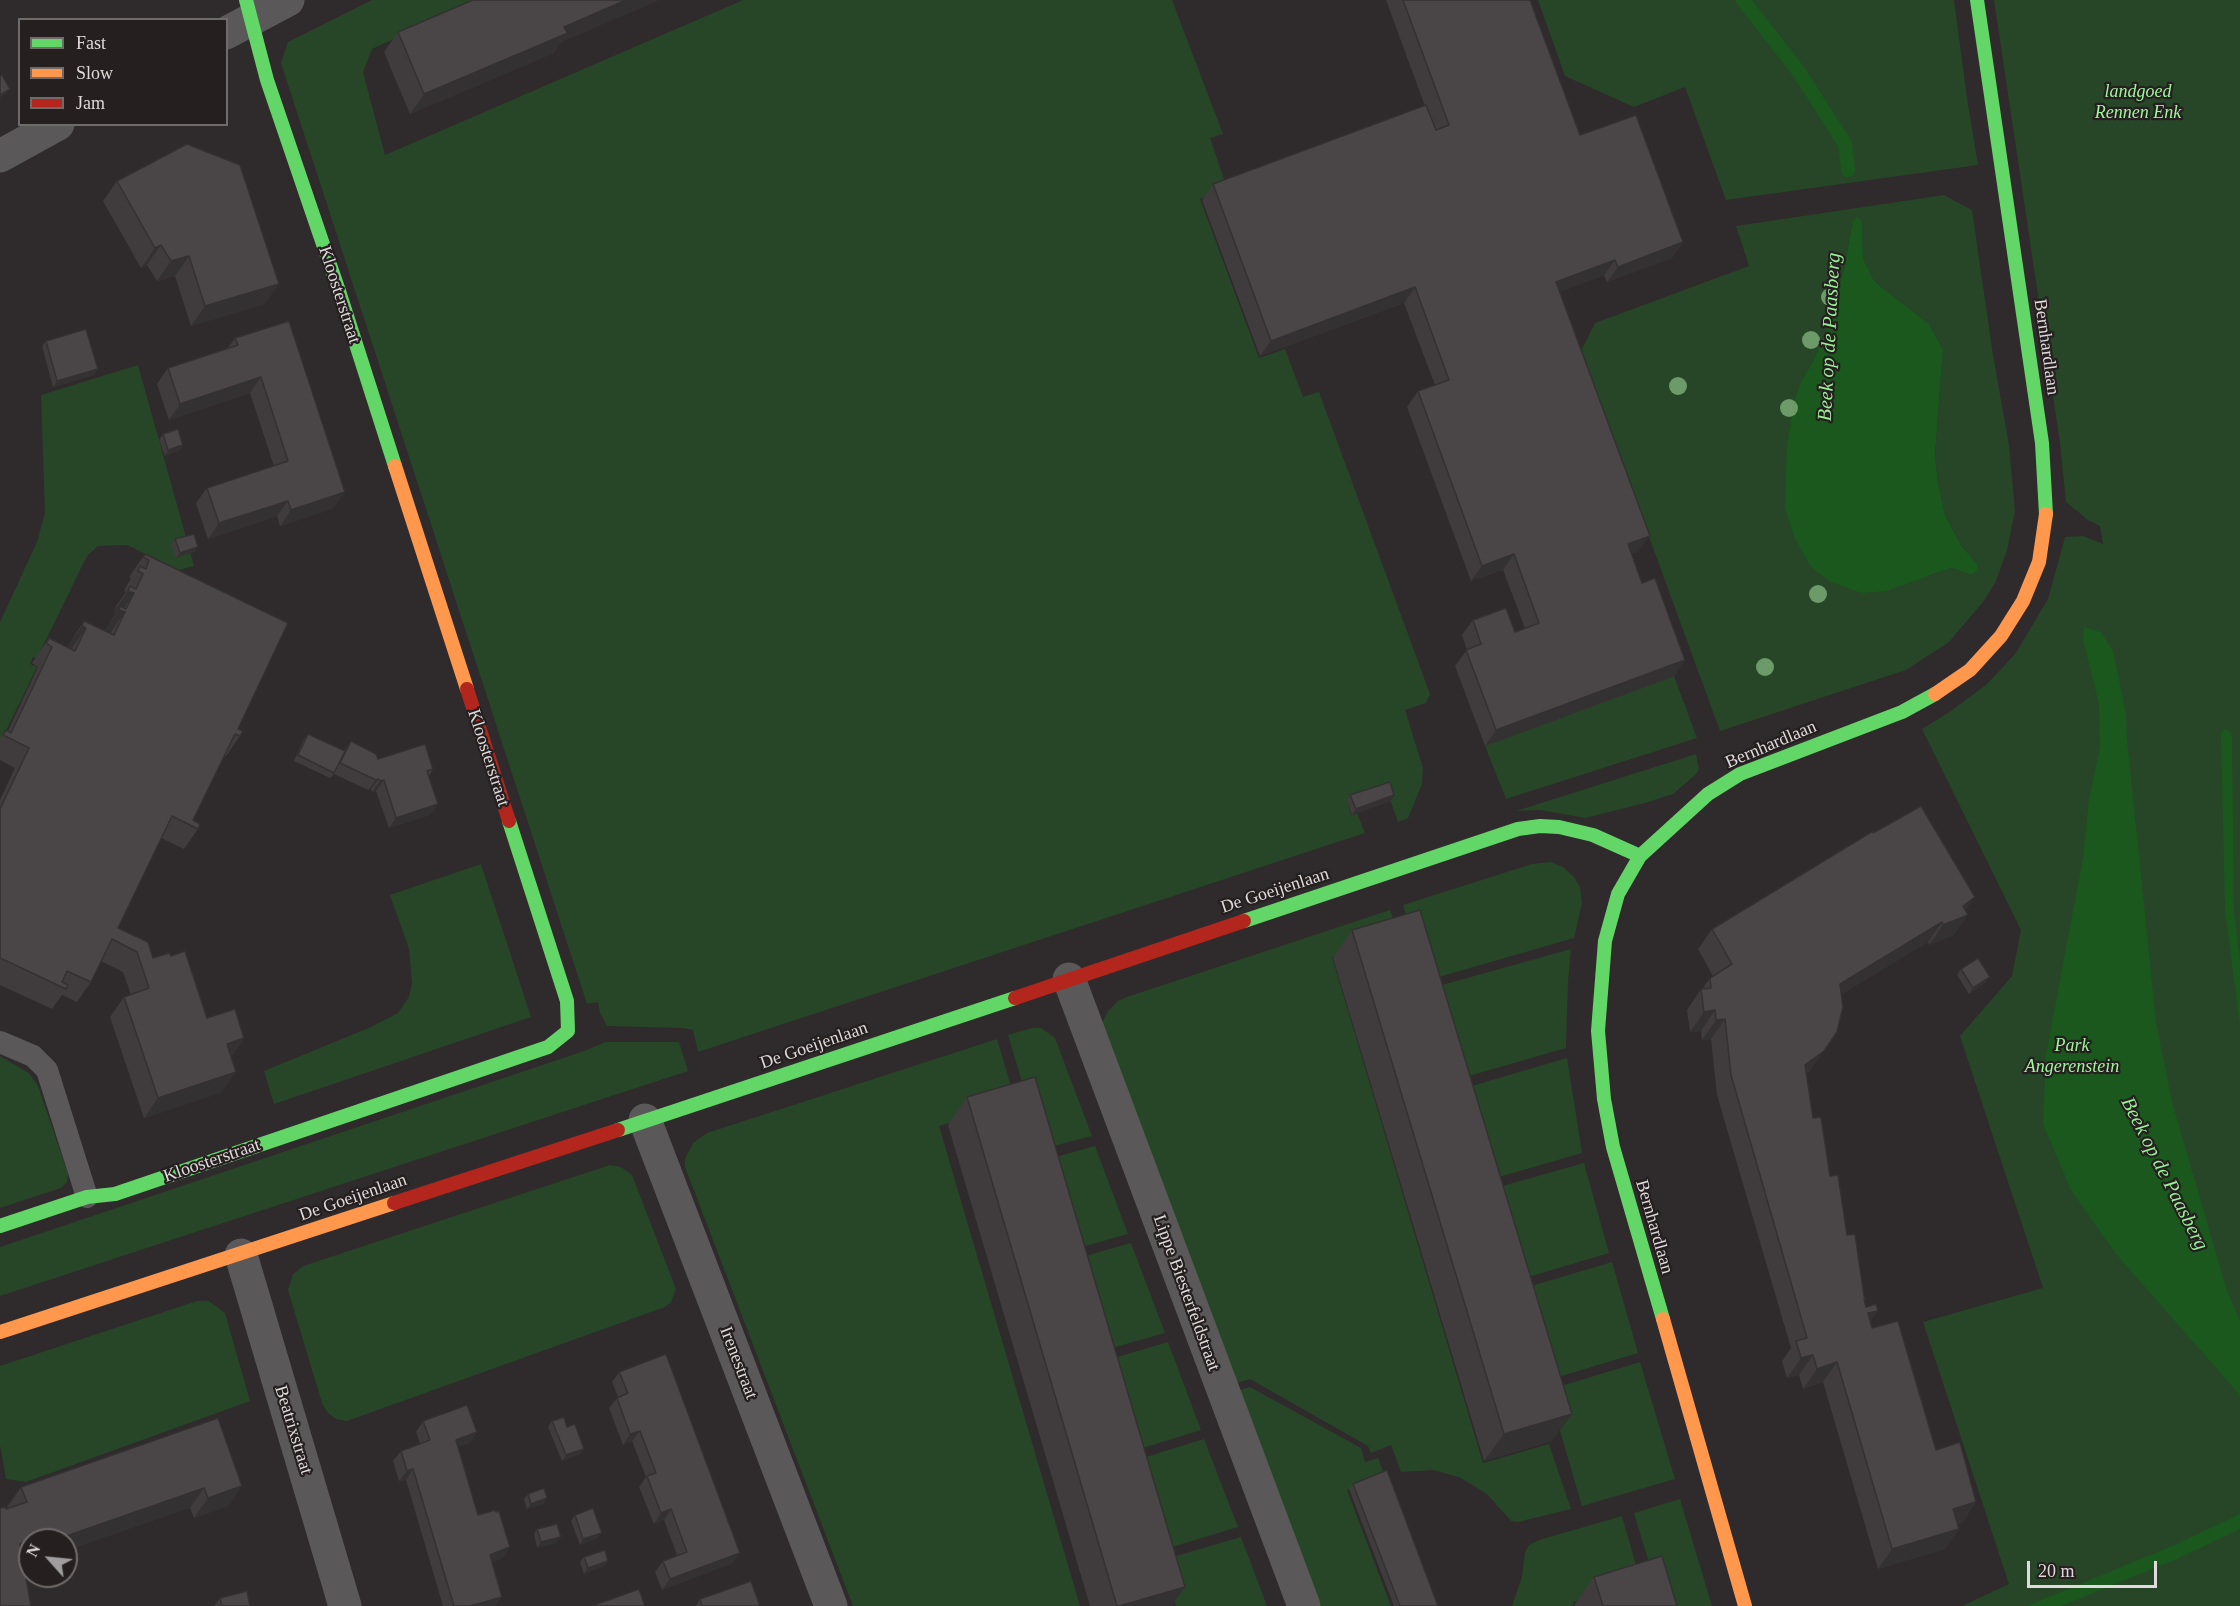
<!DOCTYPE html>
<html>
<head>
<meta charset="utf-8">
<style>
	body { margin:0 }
	#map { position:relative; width:2240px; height:1606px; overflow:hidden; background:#2f2a2b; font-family:Georgia,serif }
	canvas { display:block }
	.legend { position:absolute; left:18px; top:18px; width:210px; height:108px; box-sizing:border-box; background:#261f20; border:2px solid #706a6b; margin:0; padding:8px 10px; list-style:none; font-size:18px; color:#dfdadb }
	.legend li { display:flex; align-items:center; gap:12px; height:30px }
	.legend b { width:30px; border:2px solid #706a6b }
	.north { position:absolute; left:18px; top:1528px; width:60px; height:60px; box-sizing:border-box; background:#261f20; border:2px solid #706a6b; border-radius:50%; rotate:297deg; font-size:16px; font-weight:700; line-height:24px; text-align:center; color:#dfdadb }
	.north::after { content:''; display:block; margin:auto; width:21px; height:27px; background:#a19c9d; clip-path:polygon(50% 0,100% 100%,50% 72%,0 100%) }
	.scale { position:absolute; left:2027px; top:1561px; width:130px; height:27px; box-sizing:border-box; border:3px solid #dfdadb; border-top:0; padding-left:8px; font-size:18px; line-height:21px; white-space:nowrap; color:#dfdadb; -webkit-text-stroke:4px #261f20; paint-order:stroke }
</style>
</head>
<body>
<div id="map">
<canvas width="2240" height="1606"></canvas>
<ul class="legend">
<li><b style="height:8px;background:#63d668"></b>Fast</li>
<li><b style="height:8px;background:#ff974d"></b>Slow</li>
<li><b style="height:8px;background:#b3261e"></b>Jam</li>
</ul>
<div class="north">N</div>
<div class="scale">20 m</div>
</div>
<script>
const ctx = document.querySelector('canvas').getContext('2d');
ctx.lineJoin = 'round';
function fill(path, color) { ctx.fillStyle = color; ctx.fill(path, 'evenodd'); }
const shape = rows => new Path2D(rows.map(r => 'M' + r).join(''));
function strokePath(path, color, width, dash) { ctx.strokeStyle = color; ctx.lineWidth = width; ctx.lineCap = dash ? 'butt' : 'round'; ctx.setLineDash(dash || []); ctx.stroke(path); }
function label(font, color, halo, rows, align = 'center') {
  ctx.font = font + ' Georgia,serif'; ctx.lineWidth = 4.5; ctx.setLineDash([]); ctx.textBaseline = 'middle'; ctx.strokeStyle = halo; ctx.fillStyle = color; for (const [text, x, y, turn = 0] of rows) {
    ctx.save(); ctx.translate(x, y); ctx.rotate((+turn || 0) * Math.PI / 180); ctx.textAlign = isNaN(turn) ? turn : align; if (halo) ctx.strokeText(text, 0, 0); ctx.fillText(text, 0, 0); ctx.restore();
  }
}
fill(shape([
	[372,0,479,0,372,49,363,72,385,155,743,0,1172,0,1223,134,1210,138,1227,188,1200,199,1259,358,1285,349,1303,397,1319,392,1430,694,1426,703,1405,710,1423,768,1422,784,1408,818,1398,822,1386,788,1347,800,1351,815,1357,813,1365,833,698,1052,693,1030,682,1028,607,1026,600,1013,598,1002,587,1004,281,63,288,42],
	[1538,0,1954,0,1967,98,1978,165,1726,200,1685,87,1634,107,1565,76],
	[1994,0,2240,0,2240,1606,1962,1606,2009,1584,1923,1322,2043,1288,1960,1036,2012,976,2021,930,1922,729,1951,711,1987,684,2016,653,2048,599,2065,537,2083,536,2103,544,2100,526,2088,520,2066,502,2060,443],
	[1944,195,1972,210,1993,355,2009,445,2015,511,2007,550,1996,581,1983,602,1949,642,1906,670,1720,731,1581,351,1595,323,1749,266,1736,226],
	[1862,221,1863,258,1875,282,1929,324,1943,349,1935,455,1938,482,1945,515,1961,545,1977,564,1977,571,1972,575,1951,568,1929,576,1801,382,1814,359,1825,333,1844,270,1852,224],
	[138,365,194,566,179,570,127,545,98,546,87,556,37,658,33,657,30,664,37,667,0,743,0,622,37,542,45,513,41,395],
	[1674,676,1697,738,1506,799,1485,746],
	[1696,754,1699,770,1695,775,1673,794,1645,803,1585,818,1540,810,1516,811],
	[1551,862,1563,867,1573,876,1580,887,1582,903,1574,938,1425,981,1403,905,1532,864],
	[481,864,531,1017,274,1104,264,1071,371,1027,398,1013,409,997,412,983,409,949,390,895],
	[1390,910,1400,936,1332,957,1483,1463,1549,1444,1571,1509,1518,1522,1511,1521,1487,1494,1459,1477,1433,1470,1401,1472,1391,1445,1371,1453,1368,1446,1250,1379,1233,1384,1102,1034,1103,1021,1108,1011,1118,1001,1127,997],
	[1571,949,1568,981,1566,1048,1455,1080,1428,989],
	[1032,1028,1041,1028,1055,1038,1092,1136,1042,1149,1008,1035],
	[997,1039,1016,1103,939,1126,1080,1606,853,1606,685,1167,685,1159,693,1143,707,1133],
	[605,1042,679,1042,688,1071,0,1296,0,1247,587,1050],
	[0,1056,29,1073,38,1086,68,1174,67,1182,61,1188,0,1208],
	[1567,1058,1582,1153,1485,1181,1458,1090],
	[1095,1146,1128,1234,1071,1250,1045,1160],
	[1584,1163,1609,1253,1515,1281,1488,1190],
	[610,1165,621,1167,632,1175,676,1289,671,1302,665,1307,347,1421,336,1419,327,1412,322,1403,288,1290,293,1274,303,1266],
	[1131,1243,1165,1333,1101,1351,1074,1259],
	[1612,1262,1638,1353,1545,1381,1518,1290],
	[197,1301,209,1301,225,1313,250,1401,26,1482,6,1479,0,1445,0,1366],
	[1168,1342,1201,1430,1130,1452,1104,1361],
	[1640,1362,1675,1479,1582,1506,1548,1390],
	[1250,1387,1361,1448,1365,1462,1378,1458,1384,1474,1347,1490,1391,1606,1316,1606,1236,1391],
	[1204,1439,1238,1527,1159,1551,1133,1461],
	[1680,1499,1712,1606,1662,1606,1634,1513],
	[1622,1516,1641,1583,1573,1602,1573,1606,1512,1606,1522,1577,1525,1552,1529,1545,1539,1540],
	[1241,1537,1267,1606,1176,1606,1162,1560]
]), '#274627');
fill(shape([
	[1856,217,1862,221,1863,258,1875,282,1929,324,1943,349,1935,455,1938,482,1945,515,1961,545,1977,564,1977,571,1972,575,1951,568,1886,591,1862,593,1831,582,1811,567,1795,539,1785,508,1787,446,1795,399,1801,382,1814,359,1825,333,1844,270,1852,224],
	[2084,627,2101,632,2113,651,2126,713,2127,739,2156,1022,2172,1102,2227,1291,2240,1321,2240,1395,2117,1255,2071,1190,2043,1124,2046,1055,2083,858,2089,800,2100,747,2099,704,2083,639],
	[2224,729,2231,733,2232,737,2234,912,2240,961,2240,1026,2225,910,2221,736,2222,731],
	[2240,1514,2240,1529,2177,1559,2061,1606,2027,1606,2172,1546]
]), '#1a581d');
strokePath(shape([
	[1743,0,1799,72,1845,144,1848,170]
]), '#1a581d', 14);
strokePath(shape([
	[0,1042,33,1056,47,1070,87,1197]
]), '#5a5859', 22);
strokePath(shape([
	[226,33,288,0],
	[0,156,58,124],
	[1069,979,1304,1606],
	[645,1120,831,1606],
	[241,1255,345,1606]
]), '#5a5859', 33);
strokePath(shape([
	[246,0,267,80,339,291,395,466],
	[1977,0,2042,443,2046,514],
	[1244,921,1518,829,1540,826,1559,827,1593,835,1640,856],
	[618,1130,1015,998],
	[0,1226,87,1197,115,1194,548,1047,568,1031,567,1001,509,821],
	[1663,1319,1613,1147,1604,1099,1598,1031,1605,941,1618,894,1640,856,1708,794,1740,774,1902,712,1935,694]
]), '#63d668', 14);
strokePath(shape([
	[395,466,467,689],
	[1935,694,1970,670,2001,636,2023,601,2039,562,2046,514],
	[1663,1319,1745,1606],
	[0,1332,394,1203]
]), '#ff974d', 14);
strokePath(shape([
	[467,689,509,821],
	[1015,998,1244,921],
	[394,1203,618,1130]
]), '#b3261e', 14);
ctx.fillStyle = '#6c9a69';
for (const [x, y] of [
	[1830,297],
	[1811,340],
	[1678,386],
	[1789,408],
	[1818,594],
	[1765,667]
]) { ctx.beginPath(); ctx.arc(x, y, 9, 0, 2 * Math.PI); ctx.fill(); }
fill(shape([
	[473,0,659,0,561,42,554,53,410,114,384,52,398,32],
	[1386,0,1530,0,1580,135,1683,242,1672,258,1607,282,1604,275,1560,292,1639,551,1631,554,1642,583,1685,660,1674,676,1485,746,1455,666,1467,650,1462,635,1473,620,1515,632,1525,628,1503,570,1471,581,1407,407,1418,391,1435,385,1404,303,1260,356,1202,200,1213,184,1425,106],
	[117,181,265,304,191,326,175,276,157,281,147,265,141,268,103,201],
	[289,321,334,508,280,526,277,516,208,539,196,503,207,488,274,466,250,393,169,420,157,384,168,368,227,349,235,338],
	[46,341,94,375,53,387,42,346],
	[163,434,183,445,180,450,165,456,159,440],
	[175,539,198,547,194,552,176,558,171,545],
	[145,554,288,623,238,729,240,736,226,756,225,756,193,820,198,829,184,849,161,838,118,928,153,958,207,1018,244,1038,231,1057,222,1092,144,1118,110,1017,124,997,131,995,123,972,101,961,91,982,77,1002,62,995,52,1009,0,985,0,800,15,768,0,760,0,738,6,730,8,731,38,667,32,663,49,638,71,649,72,648,68,646,84,621,110,633,111,632,105,630,116,612,114,611,116,606,126,592,124,591,131,578,129,578,131,574],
	[308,734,344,751,351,741,378,759,433,769,429,776,438,804,430,815,389,828,376,791,372,792,371,789,368,790,334,774,330,778,294,761,304,739],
	[1350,795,1391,801,1352,815,1347,801],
	[1873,833,1954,935,1929,945,1928,942,1842,994,1810,1071,1806,1074,1813,1118,1864,1296,1866,1299,1864,1302,1872,1328,1936,1450,1976,1502,1962,1523,1957,1524,1959,1529,1945,1549,1878,1569,1823,1382,1803,1389,1799,1375,1787,1378,1782,1361,1791,1348,1717,1095,1711,1039,1702,1040,1701,1031,1690,1032,1687,1010,1701,989,1702,989,1710,978,1713,976,1698,949,1712,929],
	[1352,930,1552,1441,1484,1461,1333,958],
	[1961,969,1986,982,1969,994,1957,975],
	[967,1097,1185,1587,1171,1606,1090,1606,948,1125],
	[619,1372,733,1563,662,1590,655,1572,663,1561,677,1555,664,1520,654,1524,639,1487,646,1477,632,1441,623,1445,609,1408,618,1397,612,1382],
	[423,1421,477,1432,470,1443,458,1447,478,1515,503,1558,492,1562,496,1606,443,1606,406,1480,399,1481,393,1461,401,1451,420,1443,416,1432],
	[552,1421,567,1427,580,1454,562,1461,548,1427],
	[1353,1484,1438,1606,1394,1606,1349,1489],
	[242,1486,228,1506,194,1518,190,1508,66,1540,30,1540,30,1564,27,1565,25,1557,22,1558,6,1509,8,1508,7,1507,21,1487],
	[528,1494,547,1498,543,1504,527,1509,524,1499],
	[575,1515,598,1538,580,1545,571,1521],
	[537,1529,557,1543,537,1548,534,1534],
	[584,1557,604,1566,584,1574,580,1562],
	[1594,1577,1677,1606,1575,1606,1575,1604],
	[220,1598,250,1606,214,1606],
	[700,1599,760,1606,696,1606]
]), '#403c3d');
fill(shape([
	[626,0,659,0,561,42,554,53,410,114,424,94,564,27],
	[10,89,6,94,0,98,0,95],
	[1683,242,1672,258,1607,282,1618,267],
	[161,245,147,265,141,268,155,248],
	[189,256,175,276,157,281,171,261],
	[1615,260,1604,275,1545,298,1556,282],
	[279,284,265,304,191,326,205,306],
	[1415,287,1404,303,1260,356,1271,341],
	[98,369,94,375,53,387,57,381],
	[261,377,250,393,169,420,180,404],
	[183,445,180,450,165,456,168,450],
	[345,492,334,508,280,526,291,510],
	[288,501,277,516,208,539,219,523],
	[1650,536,1639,551,1617,560,1628,544],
	[198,547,194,552,176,558,180,553],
	[1514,554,1503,570,1471,581,1482,566],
	[128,591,134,593,122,611,125,612,111,632,105,630,120,606,116,612,114,611],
	[82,626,86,628,72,648,68,646],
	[1685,660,1674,676,1485,746,1496,730],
	[379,779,371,789,368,790,376,780],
	[384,780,376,791,372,792,380,781],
	[1394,795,1391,801,1352,815,1356,809],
	[438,804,430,815,389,828,396,818],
	[1975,897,1961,917,1968,915,1954,935,1929,945,1943,925,1963,906],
	[1942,922,1928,942,1826,1004,1840,984],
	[1990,977,1986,982,1969,994,1973,988],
	[1715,1010,1701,1031,1690,1032,1704,1012],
	[1725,1019,1711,1039,1702,1040,1716,1020],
	[244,1038,230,1058,227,1044],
	[1824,1051,1810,1071,1791,1085,1805,1065],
	[236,1072,222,1092,144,1118,158,1098],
	[1878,1311,1864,1331,1868,1313],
	[1813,1355,1799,1375,1787,1378,1801,1358],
	[1837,1362,1823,1382,1803,1389,1817,1369],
	[1572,1414,1552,1441,1484,1461,1504,1434],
	[640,1431,632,1441,623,1445,630,1434],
	[477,1432,470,1443,448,1451,456,1440],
	[584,1449,580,1454,562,1461,566,1455],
	[413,1469,406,1480,399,1481,407,1471],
	[242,1486,228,1506,194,1518,208,1498],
	[204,1488,190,1508,66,1551,66,1540,55,1540],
	[547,1498,543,1504,527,1509,531,1504],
	[1976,1502,1962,1523,1939,1529,1953,1509],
	[671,1509,664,1520,654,1524,661,1513],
	[1959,1529,1945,1549,1878,1569,1892,1549],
	[602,1533,598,1538,580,1545,583,1539],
	[561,1537,557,1543,537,1548,541,1542],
	[30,1540,30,1550,25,1557,6,1564,20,1544],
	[510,1547,503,1558,482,1566,490,1555],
	[740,1553,733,1563,662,1590,670,1579],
	[608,1561,604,1566,584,1574,588,1568],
	[1185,1587,1171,1606,1119,1606],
	[502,1597,496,1606,470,1606]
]), '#343132');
const building = shape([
	[473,0,626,0,564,27,568,33,424,94,398,32,473,0],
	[1403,0,1530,0,1580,135,1636,115,1683,242,1618,267,1615,260,1556,282,1650,536,1628,544,1642,583,1655,578,1685,660,1496,730,1466,650,1481,644,1473,620,1506,608,1515,632,1539,623,1514,554,1482,566,1418,391,1449,380,1415,287,1271,341,1213,184,1426,105,1436,130,1449,125,1403,0],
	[2,75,10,89,0,95,0,76,2,75],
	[187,144,240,165,279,284,205,306,189,256,171,261,161,245,155,248,117,181,187,144],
	[289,321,345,492,291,510,288,501,219,523,207,488,288,461,261,377,180,404,168,368,238,345,235,338,289,321],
	[86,329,98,369,57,381,46,341,86,329],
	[178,429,183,445,168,450,163,434,178,429],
	[194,534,198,547,180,553,175,539,194,534],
	[145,554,288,623,238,729,243,731,240,736,235,734,193,820,200,824,198,829,172,816,118,928,148,942,153,958,169,953,171,956,185,951,207,1018,235,1009,244,1038,227,1044,236,1072,158,1098,124,997,149,988,137,952,112,939,91,982,67,971,62,982,68,985,66,989,0,958,0,809,29,748,3,735,6,730,11,733,52,647,46,643,49,638,75,651,86,628,82,626,84,621,114,635,125,612,119,610,120,606,126,609,134,593,128,591,130,586,136,589,143,574,138,571,140,566,146,569,149,560,143,557,145,554],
	[308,734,345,751,334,773,298,755,308,734],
	[351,741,376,754,378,759,425,744,433,769,427,771,438,804,396,818,384,780,380,781,379,779,376,780,340,763,351,741],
	[1390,782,1394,795,1356,809,1350,795,1390,782],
	[1921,806,1975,897,1963,906,1968,915,1943,925,1942,922,1840,984,1843,1007,1837,1032,1824,1051,1805,1065,1813,1118,1821,1117,1830,1176,1838,1175,1847,1235,1855,1234,1864,1296,1866,1299,1864,1299,1866,1307,1876,1304,1878,1311,1868,1313,1872,1328,1898,1321,1936,1450,1960,1442,1976,1502,1953,1509,1959,1529,1892,1549,1837,1362,1817,1369,1813,1355,1801,1358,1796,1341,1807,1338,1731,1075,1725,1019,1716,1020,1715,1010,1704,1012,1701,989,1711,988,1710,978,1732,964,1712,929,1873,831,1873,833,1921,806],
	[1420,910,1572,1414,1504,1434,1352,930,1420,910],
	[1978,958,1990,977,1973,988,1961,969,1978,958],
	[1035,1077,1185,1587,1119,1606,1117,1606,967,1097,1035,1077],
	[666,1354,740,1553,670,1579,663,1561,687,1552,671,1509,661,1513,654,1495,647,1476,656,1473,640,1431,630,1434,617,1398,628,1393,619,1372,666,1354],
	[467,1405,477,1432,456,1440,478,1515,495,1510,496,1512,499,1511,510,1547,490,1555,502,1597,470,1606,454,1606,413,1469,407,1471,401,1451,430,1440,423,1421,467,1405],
	[564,1417,567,1427,575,1424,584,1449,566,1455,552,1421,564,1417],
	[218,1418,242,1486,208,1498,204,1488,55,1540,40,1540,39,1537,20,1544,31,1606,0,1606,0,1508,6,1507,6,1509,27,1502,21,1487,218,1418],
	[1387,1470,1438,1606,1400,1606,1353,1484,1387,1470],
	[544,1488,547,1498,531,1504,528,1494,544,1488],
	[593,1508,602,1533,583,1539,575,1515,593,1508],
	[557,1524,561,1537,541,1542,537,1529,557,1524],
	[605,1550,608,1561,588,1568,584,1557,605,1550],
	[1662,1556,1677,1606,1603,1606,1594,1577,1662,1556],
	[751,1581,760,1606,702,1606,700,1599,751,1581],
	[639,1589,645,1606,592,1606,639,1589],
	[247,1591,250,1606,222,1606,220,1598,247,1591]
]);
fill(building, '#4a4647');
strokePath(building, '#343132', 1.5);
label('italic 18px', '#9df69c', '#261f20', [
	["landgoed",2138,92],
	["Rennen Enk",2138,113],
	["Park",2072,1046],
	["Angerenstein",2072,1067]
]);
label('18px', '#dfdadb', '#261f20', [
	["Kloosterstraat",339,295,72],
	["Bernhardlaan",2046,347,82],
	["Bernhardlaan",1771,745,-23],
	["Kloosterstraat",488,758,72],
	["De Goeijenlaan",1275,891,-18],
	["De Goeijenlaan",814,1046,-19],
	["Kloosterstraat",212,1161,-19],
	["De Goeijenlaan",353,1198,-19],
	["Bernhardlaan",1654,1227,74],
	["Lippe Biesterfeldstraat",1186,1293,70],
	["Irenestraat",738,1363,69],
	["Beatrixstraat",293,1430,73]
]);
label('italic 20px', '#97f096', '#261f20', [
	["Beek op de Paasberg",1830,337,-87],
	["Beek op de Paasberg",2164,1174,63]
]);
</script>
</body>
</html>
